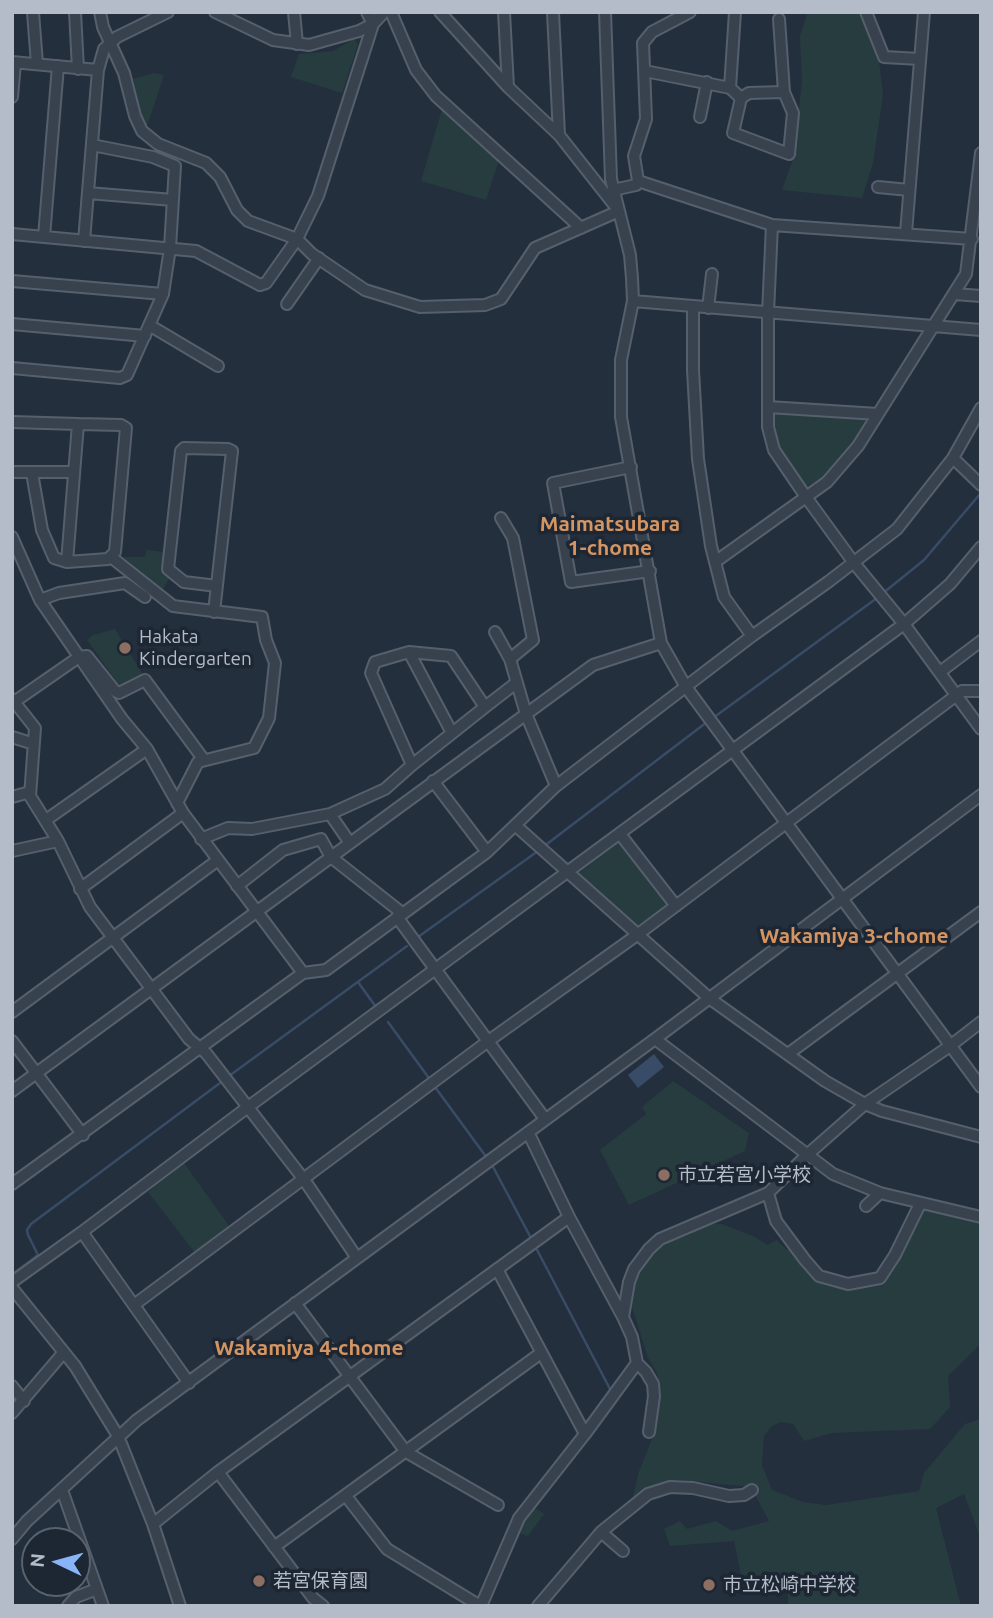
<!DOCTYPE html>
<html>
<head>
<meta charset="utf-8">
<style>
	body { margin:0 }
	#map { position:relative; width:993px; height:1618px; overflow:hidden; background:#242f3e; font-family:Ubuntu,sans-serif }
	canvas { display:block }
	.frame { position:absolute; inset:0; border:14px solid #b4bcc9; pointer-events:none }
	.north { position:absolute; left:21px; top:1527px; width:70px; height:70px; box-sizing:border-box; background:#1d2633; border:2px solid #59626f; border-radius:50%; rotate:275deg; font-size:19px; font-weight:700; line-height:28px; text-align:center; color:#b4bcc9 }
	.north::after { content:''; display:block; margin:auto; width:24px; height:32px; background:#8ab4f8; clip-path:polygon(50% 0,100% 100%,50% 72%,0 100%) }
</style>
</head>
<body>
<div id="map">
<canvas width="993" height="1618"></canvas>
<div class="frame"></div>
<div class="north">N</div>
</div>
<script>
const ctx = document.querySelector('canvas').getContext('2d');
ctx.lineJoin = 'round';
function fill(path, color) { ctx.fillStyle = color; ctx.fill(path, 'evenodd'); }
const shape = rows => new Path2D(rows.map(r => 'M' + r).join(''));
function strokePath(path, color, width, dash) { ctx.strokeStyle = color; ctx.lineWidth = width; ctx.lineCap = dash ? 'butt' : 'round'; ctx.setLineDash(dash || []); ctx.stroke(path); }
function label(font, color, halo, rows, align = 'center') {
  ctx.font = font + ' Ubuntu,"Noto Sans JP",sans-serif'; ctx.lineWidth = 7; ctx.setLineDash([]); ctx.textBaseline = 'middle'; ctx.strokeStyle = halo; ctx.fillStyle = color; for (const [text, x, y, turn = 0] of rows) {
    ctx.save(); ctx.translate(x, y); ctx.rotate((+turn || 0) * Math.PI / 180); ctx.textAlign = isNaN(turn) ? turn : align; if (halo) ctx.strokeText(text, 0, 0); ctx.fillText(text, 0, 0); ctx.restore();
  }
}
fill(shape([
	[808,12,860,12,879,60,883,95,873,163,862,198,782,190,794,156,802,81,800,36],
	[354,39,358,44,342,93,291,77,299,54,333,51],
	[154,73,164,75,147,126,138,106,133,79],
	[442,109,499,160,486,200,421,181],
	[774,413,871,416,855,443,823,477,806,487,778,447,774,431],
	[146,550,164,552,163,569,165,574,170,577,161,592,122,557,145,557],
	[115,629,143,675,119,685,87,640,93,635],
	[622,840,668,904,637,926,579,873],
	[673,1081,749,1133,745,1151,629,1205,600,1150,646,1114,642,1107],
	[184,1163,230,1227,196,1254,148,1192],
	[924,1210,972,1221,981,1217,981,1344,948,1376,950,1407,930,1429,832,1433,804,1441,793,1424,781,1422,772,1426,764,1436,762,1465,772,1490,803,1502,826,1505,919,1491,924,1473,965,1424,981,1419,981,1539,964,1494,936,1508,961,1606,788,1606,788,1593,742,1579,734,1541,670,1546,664,1529,680,1521,687,1529,716,1521,732,1531,769,1521,751,1487,678,1480,633,1497,638,1474,655,1431,660,1391,657,1373,648,1358,632,1307,634,1287,644,1265,657,1250,671,1241,691,1234,707,1223,722,1224,755,1237,767,1245,777,1240,786,1249,795,1251,819,1280,848,1290,883,1282],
	[533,1507,544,1514,528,1536,517,1533,523,1518]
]), '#263c3f');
fill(shape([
	[654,1054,664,1067,638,1088,628,1075]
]), '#394c67');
strokePath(shape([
	[882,594,924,560,980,494],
	[713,718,877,598],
	[543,847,707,722],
	[418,937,538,851],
	[358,982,376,1007],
	[388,1022,431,1081],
	[229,1076,407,946],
	[435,1087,487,1158],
	[491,1163,532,1240],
	[535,1246,610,1389],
	[13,1274,38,1255,28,1235,27,1230,31,1224,224,1080]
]), '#394c67', 2.5);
const minor = shape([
	[33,12,37,64],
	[75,12,78,69],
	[100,12,103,27,124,73,135,116,142,131,158,144,206,163,220,177,237,210,248,221,297,239,312,254,365,290,420,307,485,305,501,299,535,248,619,211],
	[215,12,273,40,309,45,359,31,373,24,384,12],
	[294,12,297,44],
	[391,12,416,70,436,96,581,228],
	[440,12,508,87,559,135,615,206],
	[504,12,508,87],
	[553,12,559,135],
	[605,12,611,179,630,255,632,278,633,301,621,360,621,417,661,643,686,687,981,1087],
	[866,12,884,57,920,59],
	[779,19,784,92],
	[12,62,98,70],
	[645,71,730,88,741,98],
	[730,88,735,12],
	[784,92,793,113,789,154,733,133,741,98,749,93,784,92],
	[12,97,15,63],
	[700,117,707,82],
	[638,181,634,156,646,119,643,43,652,32,690,12],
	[878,187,909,190],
	[613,190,636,185,638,181,772,225,972,239],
	[88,193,173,200],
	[772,225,768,313,768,427,774,450,806,497,854,563,904,624,981,729],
	[906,233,924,12],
	[12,234,196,251,260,285,266,283,297,239,318,196,373,24,367,12],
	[44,237,58,66],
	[84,241,98,70,104,49,117,37,168,12],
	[12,281,163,294],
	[954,294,981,296],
	[633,301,981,330],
	[287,304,319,258],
	[693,307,693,370,698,459,711,546,724,597,752,636],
	[708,308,712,274],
	[12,324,145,336],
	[149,325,218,366],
	[12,368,120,378,127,375,163,294,170,248,175,166,153,157,92,145],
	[768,407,878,414],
	[12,422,78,424,121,425,126,428,115,552,108,559,67,562,78,424],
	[953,458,981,485],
	[631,467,553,483,571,582,650,571],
	[12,472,74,472],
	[32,473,42,530,54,558,67,562],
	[501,518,513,538,533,640,510,659,526,714,556,786],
	[12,537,40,600,122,719,147,749,183,813,303,973],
	[111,557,173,606,262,617,266,640,275,663,269,718,254,748,198,762,177,803],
	[715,562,827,482,858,446,966,274,981,153],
	[40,600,59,593,125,583,145,597],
	[214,612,232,451,228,449,184,448,181,451,168,569,184,582,217,586],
	[495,632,510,659],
	[409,652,451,656,485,707,412,765,371,673,375,662,409,652],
	[409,652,452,733],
	[940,672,981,641],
	[12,699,35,728,30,796,58,841,90,907,189,1039,206,1053,305,1181,357,1258],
	[14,702,79,657,87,656,115,691,119,693,145,680,204,760],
	[485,707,516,683],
	[12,737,34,744],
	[433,781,487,852],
	[12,797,30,792],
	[330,814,350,843],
	[46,820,147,749],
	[515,825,709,998,825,1081,865,1104,882,1111,981,1137],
	[620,834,676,906],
	[201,839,228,828,252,829,330,814,385,789,412,765],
	[12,851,58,841],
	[237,886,283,850,321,839,331,857,402,913],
	[80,889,183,813],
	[397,917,545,1119],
	[12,1012,218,860],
	[655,1039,833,1174,880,1193,981,1217],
	[12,1041,83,1135],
	[788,1054,981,912],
	[12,1091,593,665,661,643],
	[12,1184,303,973,326,970,487,852,556,786,752,636,828,582,897,529,953,458,981,408],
	[768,1193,776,1221,805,1260,819,1276,848,1284,880,1278,895,1255,920,1204],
	[866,1206,880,1193],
	[82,1232,189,1383],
	[497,1269,585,1434],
	[12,1282,82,1232,248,1107,904,624,950,584,981,547],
	[12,1288,75,1366,118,1436,153,1524,180,1606],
	[295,1303,406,1452,498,1505],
	[134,1305,487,1042,637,935,962,691,981,691],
	[623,1317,629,1282,634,1269,649,1249,660,1239,768,1193,807,1155,865,1104,950,1046,981,1022],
	[637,1363,646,1372,653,1384,654,1396,649,1432],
	[12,1386,24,1401],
	[12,1413,64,1352],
	[218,1472,313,1598,323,1606],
	[62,1490,103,1606],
	[346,1496,387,1549,480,1606],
	[153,1524,218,1472,569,1217],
	[601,1532,623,1551],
	[12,1539,27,1521,137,1420,655,1039,981,795],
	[274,1547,541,1353],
	[68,1606,76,1597,97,1589],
	[481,1606,519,1518,585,1434,637,1363,632,1337,623,1317,569,1217,528,1132],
	[538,1606,601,1532,648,1494,670,1487,693,1488,729,1496,744,1495,752,1490]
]);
strokePath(minor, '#565f6c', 14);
strokePath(minor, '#38414e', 10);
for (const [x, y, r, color] of [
	[125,648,7,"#8d6e63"],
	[664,1175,7,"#8d6e63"],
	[259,1581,7,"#8d6e63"],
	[709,1585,7,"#8d6e63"]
]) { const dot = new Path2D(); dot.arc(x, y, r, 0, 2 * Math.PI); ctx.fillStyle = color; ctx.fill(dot); strokePath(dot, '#1d2633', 2.5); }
label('19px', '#b4bcc9', '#1d2633', [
	["Hakata",139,637],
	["Kindergarten",139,659],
	["市立若宮小学校",678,1175],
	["若宮保育園",273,1581],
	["市立松崎中学校",723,1585]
], 'left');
label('bold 21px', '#d59563', '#1d2633', [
	["Maimatsubara",610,524],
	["1-chome",610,548],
	["Wakamiya 3-chome",854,936],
	["Wakamiya 4-chome",309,1348]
]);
</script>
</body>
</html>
